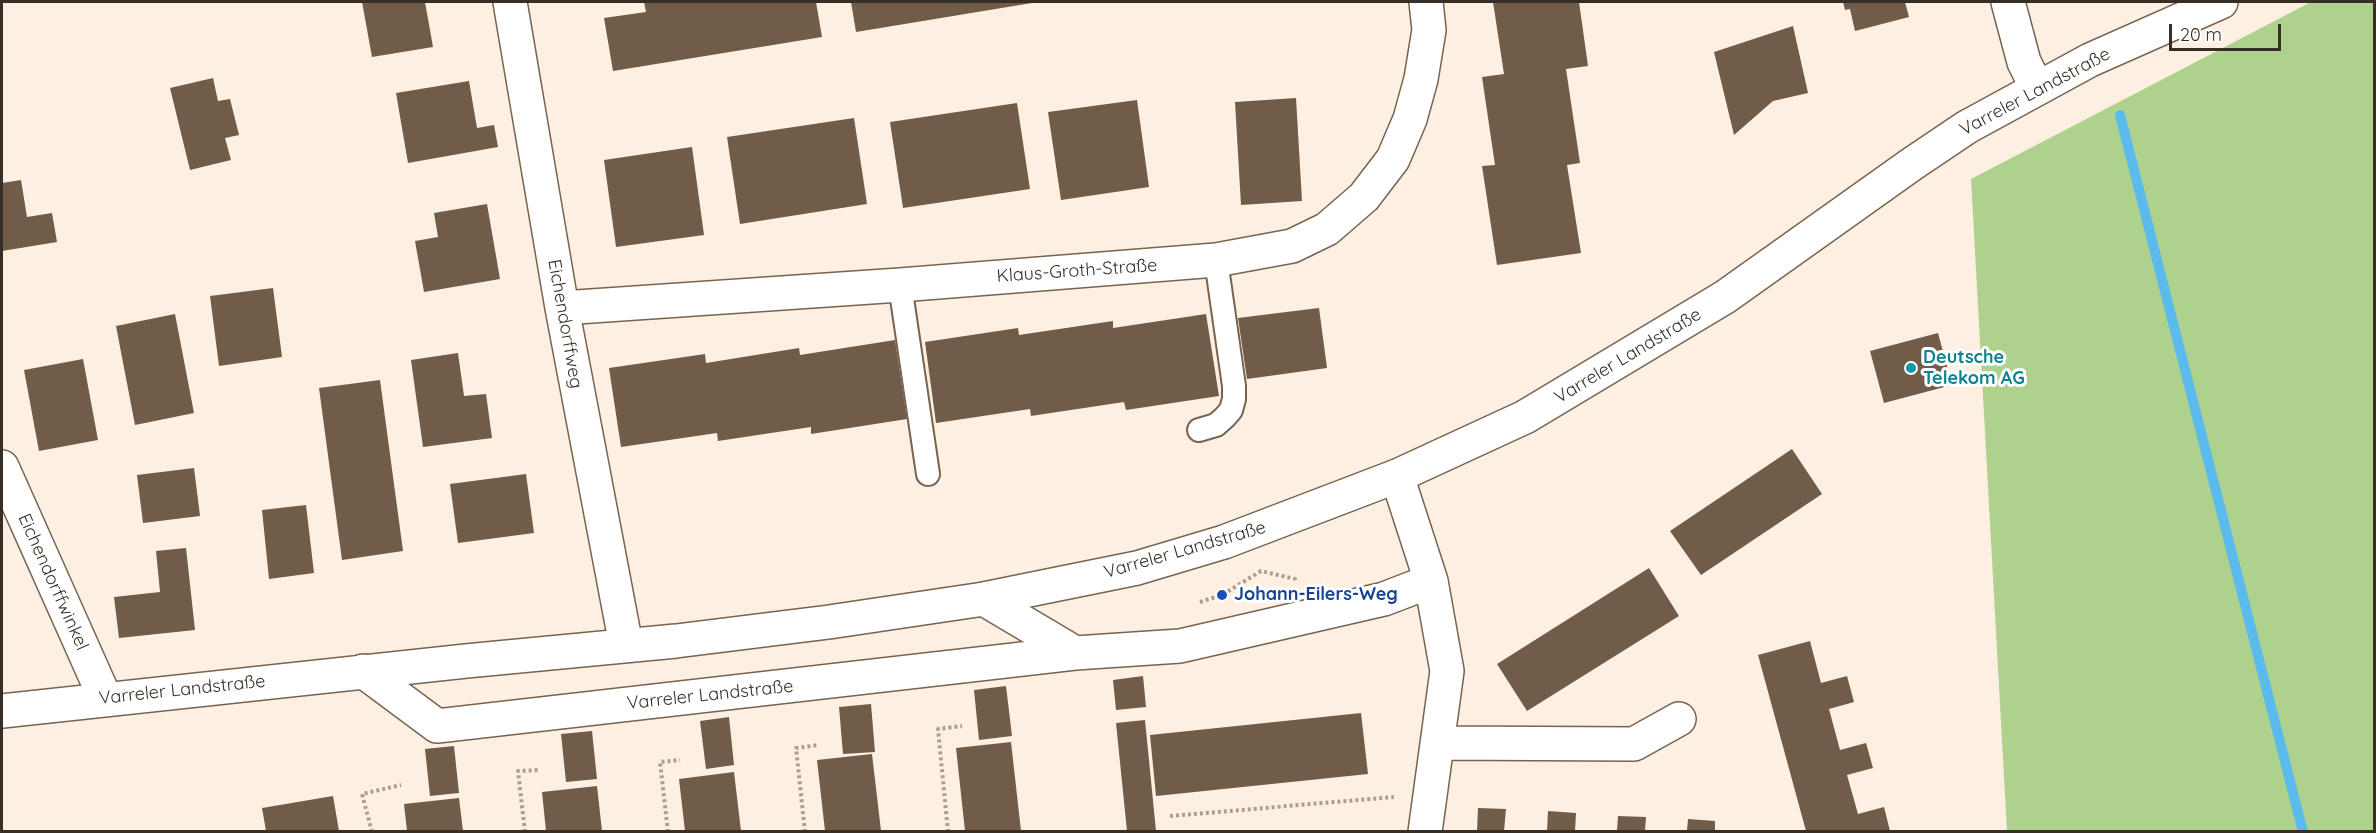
<!DOCTYPE html>
<html>
<head>
<meta charset="utf-8">
<style>
	body { margin:0 }
	#map { position:relative; width:2376px; height:833px; overflow:hidden; background:#fdefe1; font-family:Quicksand,sans-serif }
	canvas { display:block }
	.frame { position:absolute; inset:0; border:3px solid #372e25; pointer-events:none }
	.scale { position:absolute; left:2169px; top:24px; width:112px; height:27px; box-sizing:border-box; border:3px solid #372e25; border-top:0; padding-left:8px; font-size:18px; line-height:21px; white-space:nowrap; color:#372e25; -webkit-text-stroke:4px #fff; paint-order:stroke }
</style>
</head>
<body>
<div id="map">
<canvas width="2376" height="833"></canvas>
<div class="frame"></div>
<div class="scale">20 m</div>
</div>
<script>
const ctx = document.querySelector('canvas').getContext('2d');
ctx.lineJoin = 'round';
function fill(path, color) { ctx.fillStyle = color; ctx.fill(path, 'evenodd'); }
const shape = rows => new Path2D(rows.map(r => 'M' + r).join(''));
function strokePath(path, color, width, dash) { ctx.strokeStyle = color; ctx.lineWidth = width; ctx.lineCap = dash ? 'butt' : 'round'; ctx.setLineDash(dash || []); ctx.stroke(path); }
function label(font, color, halo, rows, align = 'center') {
  ctx.font = font + ' Quicksand,sans-serif'; ctx.lineWidth = 6; ctx.setLineDash([]); ctx.textBaseline = 'middle'; ctx.strokeStyle = halo; ctx.fillStyle = color; for (const [text, x, y, turn = 0] of rows) {
    ctx.save(); ctx.translate(x, y); ctx.rotate((+turn || 0) * Math.PI / 180); ctx.textAlign = isNaN(turn) ? turn : align; if (halo) ctx.strokeText(text, 0, 0); ctx.fillText(text, 0, 0); ctx.restore();
  }
}
fill(shape([
	[2311,2,2374,2,2374,831,2007,831,1971,179]
]), '#aed28e');
strokePath(shape([
	[2120,115,2303,832]
]), '#5cbbed', 10);
fill(shape([
	[362,2,425,2,433,47,372,57],
	[644,2,816,2,822,37,613,71,604,18,646,12],
	[851,2,1032,2,1032,3,856,32],
	[1493,2,1579,2,1588,66,1566,69,1580,163,1567,165,1581,253,1497,265,1482,166,1495,165,1482,77,1504,74],
	[1843,2,1905,2,1909,17,1855,31,1850,9,1845,10],
	[1793,26,1808,93,1773,101,1734,135,1714,52],
	[213,78,218,101,230,99,239,135,225,138,231,160,190,170,170,88],
	[469,81,477,128,494,125,498,147,408,163,396,93],
	[1296,98,1302,201,1241,205,1235,102],
	[1137,100,1149,187,1061,200,1048,112],
	[1017,103,1030,189,903,208,890,122],
	[854,118,867,204,740,224,727,137],
	[692,147,704,235,616,247,604,160],
	[21,180,27,217,52,213,57,242,2,251,2,183],
	[487,204,500,279,424,292,415,241,438,237,434,213],
	[273,288,282,357,219,366,210,296],
	[1319,308,1327,368,1247,379,1238,318],
	[175,314,194,413,135,425,116,326],
	[1206,314,1219,396,1126,410,1124,402,1031,416,1030,409,936,423,925,342,1018,328,1019,335,1113,321,1113,328],
	[1938,333,1952,385,1884,403,1870,351],
	[895,340,907,419,811,434,811,427,718,441,717,433,621,447,609,368,705,354,706,363,799,348,800,355],
	[458,353,464,396,486,394,492,438,423,447,411,360],
	[83,359,98,440,39,451,24,370],
	[380,380,403,551,342,560,319,388],
	[1792,449,1822,494,1701,575,1670,531],
	[194,468,200,516,143,523,137,475],
	[526,474,534,533,458,543,450,484],
	[306,505,314,573,269,579,262,510],
	[186,548,195,630,119,638,114,597,160,592,156,551],
	[1649,568,1679,616,1527,711,1497,664],
	[1810,641,1821,683,1847,676,1854,702,1829,709,1840,750,1866,743,1873,768,1847,775,1858,814,1884,807,1890,831,1806,831,1758,655],
	[1143,676,1146,707,1116,710,1113,680],
	[1006,686,1012,736,979,740,974,690],
	[871,704,875,752,843,754,839,707],
	[1361,713,1368,774,1156,796,1150,735],
	[729,717,734,765,706,769,700,721],
	[1145,720,1156,831,1127,831,1116,723],
	[592,731,597,779,566,782,561,734],
	[1011,742,1021,831,965,831,956,748],
	[454,746,459,793,430,796,425,749],
	[872,754,881,831,825,831,817,760],
	[734,772,741,831,685,831,679,779],
	[597,786,602,831,546,831,542,792],
	[333,796,339,831,266,831,262,808],
	[459,798,463,831,407,831,404,804],
	[1478,808,1506,809,1504,831,1477,831],
	[1548,811,1576,813,1575,831,1547,831],
	[1618,816,1646,817,1645,831,1617,831],
	[1688,819,1715,821,1715,831,1687,831]
]), '#705c48');
const service = shape([
	[900,285,928,474],
	[1199,430,1216,425,1225,417,1231,410,1234,399,1234,386,1216,260]
]);
const minor = shape([
	[510,2,562,308,626,645],
	[2008,2,2024,62,2037,88],
	[562,308,900,285,1216,260,1292,246,1327,229,1364,197,1393,159,1410,119,1421,79,1429,30,1426,2],
	[2,467,105,698],
	[1397,476,1431,581,1447,671,1425,832],
	[984,599,1075,653],
	[363,671,437,726,1075,653,1180,646,1384,599,1431,581],
	[1439,743,1634,744,1679,719]
]);
const secondary = shape([
	[2,711,466,661,676,641,829,622,984,599,1137,568,1224,542,1397,476,1525,417,1725,297,1912,164,1967,127,2090,60,2221,2]
]);
strokePath(service, '#786350', 26);
strokePath(minor, '#786350', 36);
strokePath(secondary, '#786350', 36);
strokePath(shape([
	[1200,602,1222,595,1261,571,1295,579,1296,582],
	[1170,816,1394,797],
	[372,832,362,794,401,785],
	[525,832,518,771,540,770],
	[668,832,660,762,680,760],
	[805,832,796,748,819,745],
	[948,832,938,729,962,726]
]), '#ab9f93', 4, [3, 3]);
strokePath(service, '#fff', 22);
strokePath(minor, '#fff', 33);
strokePath(secondary, '#fff', 33);
for (const [x, y, r, color] of [
	[1911,368,6,"#0f9aa8"],
	[1222,595,6,"#1a4fb4"]
]) { const dot = new Path2D(); dot.arc(x, y, r, 0, 2 * Math.PI); ctx.fillStyle = color; ctx.fill(dot); strokePath(dot, '#fff', 2); }
label('18px', '#372e25', '#fff', [
	["Varreler Landstraße",2035,92,-28],
	["Klaus-Groth-Straße",1077,271,-4],
	["Eichendorffweg",565,324,80],
	["Varreler Landstraße",1628,356,-31],
	["Varreler Landstraße",1185,550,-16],
	["Eichendorffwinkel",53,582,66],
	["Varreler Landstraße",182,690,-6],
	["Varreler Landstraße",710,695,-6]
]);
label('bold 18px', '#0d838f', '#fff', [
	["Deutsche",1923,358],
	["Telekom AG",1923,379]
], 'left');
label('bold 18px', '#164399', '#fff', [
	["Johann-Eilers-Weg",1234,595]
], 'left');
</script>
</body>
</html>
